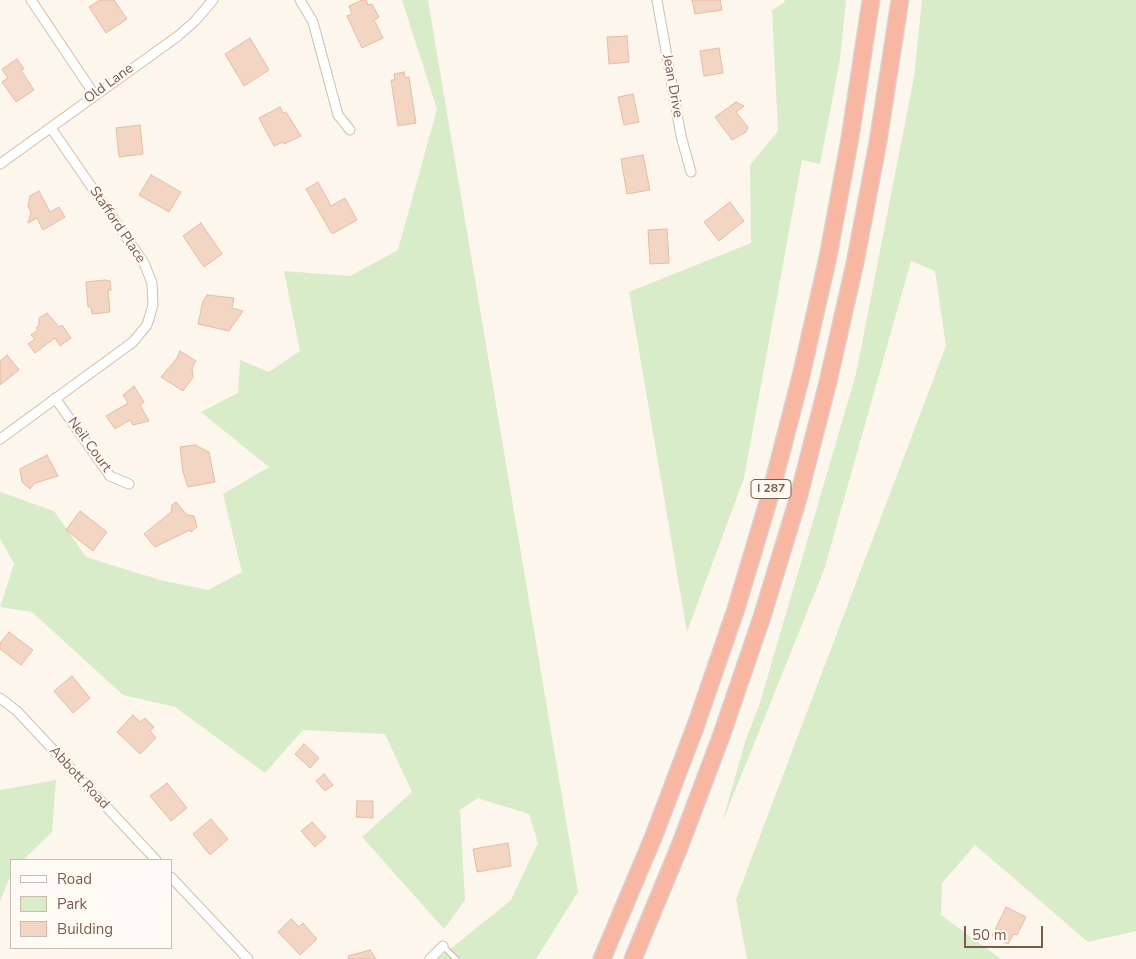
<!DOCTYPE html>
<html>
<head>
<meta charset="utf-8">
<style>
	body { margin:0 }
	#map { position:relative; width:1136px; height:959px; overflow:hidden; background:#fdf6ec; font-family:"Nunito Sans",sans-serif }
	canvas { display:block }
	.legend { position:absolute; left:10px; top:859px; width:162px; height:90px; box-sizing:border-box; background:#fffaf3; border:1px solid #cabbb1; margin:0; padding:6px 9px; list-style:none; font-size:15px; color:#7a5c4d }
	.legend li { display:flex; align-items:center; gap:10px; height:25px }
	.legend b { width:25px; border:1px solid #cabbb1 }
	.scale { position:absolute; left:964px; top:926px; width:79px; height:22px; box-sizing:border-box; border:2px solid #7a5c4d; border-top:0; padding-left:6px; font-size:15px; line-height:18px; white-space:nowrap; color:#7a5c4d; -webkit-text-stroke:4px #fffaf3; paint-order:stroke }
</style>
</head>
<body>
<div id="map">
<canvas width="1136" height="959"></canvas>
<ul class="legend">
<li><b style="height:6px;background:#fff"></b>Road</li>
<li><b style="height:14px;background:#d8ecc9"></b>Park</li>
<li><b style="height:14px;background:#f3d5c3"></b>Building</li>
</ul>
<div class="scale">50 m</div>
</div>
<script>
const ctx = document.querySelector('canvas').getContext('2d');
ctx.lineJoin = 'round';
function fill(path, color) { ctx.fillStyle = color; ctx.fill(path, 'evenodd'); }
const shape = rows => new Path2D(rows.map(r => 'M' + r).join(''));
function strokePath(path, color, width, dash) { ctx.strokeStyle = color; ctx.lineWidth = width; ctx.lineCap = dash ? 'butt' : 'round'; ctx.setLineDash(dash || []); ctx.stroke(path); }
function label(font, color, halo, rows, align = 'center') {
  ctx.font = font + ' "Nunito Sans",sans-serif'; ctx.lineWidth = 4.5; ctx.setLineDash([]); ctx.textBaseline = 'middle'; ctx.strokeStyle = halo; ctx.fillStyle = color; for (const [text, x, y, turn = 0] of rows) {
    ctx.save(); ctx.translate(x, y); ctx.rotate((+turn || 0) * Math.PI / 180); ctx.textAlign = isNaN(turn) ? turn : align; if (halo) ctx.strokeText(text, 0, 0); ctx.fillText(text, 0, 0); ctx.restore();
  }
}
fill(shape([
	[402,0,428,0,578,892,536,959,438,959,511,900,538,843,529,814,478,798,460,810,465,900,444,929,362,837,412,792,385,734,303,730,265,773,175,707,123,695,32,612,0,607,14,564,0,538,0,492,54,511,86,557,160,580,208,590,242,572,223,494,269,467,201,412,238,393,240,360,269,372,300,351,284,271,350,276,398,250,437,109],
	[784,0,846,0,840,59,820,164,802,160,744,478,687,632,629,292,751,243,750,165,778,131,772,10,785,2],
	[922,0,1136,0,1136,931,1088,942,975,845,942,883,941,915,1001,959,747,959,736,899,946,346,935,271,911,261,824,570,722,823,746,739,759,706,856,374,914,77],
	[56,780,52,832,23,860,11,860,11,875,0,901,0,790]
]), '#d8ecc9');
const building = shape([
	[100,0,114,0,127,19,106,33,89,7,100,0],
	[362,0,366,0,368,5,372,4,379,17,374,20,383,38,362,48,347,16,352,14,349,6,362,0],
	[692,0,720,0,722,10,695,14,692,0],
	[627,36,629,62,609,64,607,37,627,36],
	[250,38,269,70,244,86,225,54,250,38],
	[719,48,723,73,704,76,700,51,719,48],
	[17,59,24,69,21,70,34,90,16,102,2,82,8,78,2,69,17,59],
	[404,72,405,78,409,77,416,123,398,126,391,80,395,80,394,74,404,72],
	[633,94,639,122,624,125,618,97,633,94],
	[736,102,744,106,736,112,748,127,746,132,732,140,715,117,736,102],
	[280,107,283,113,286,112,301,136,284,144,283,142,274,146,259,118,280,107],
	[140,125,143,154,119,157,116,128,140,125],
	[643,155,650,190,627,194,621,159,643,155],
	[151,175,181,192,169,212,139,195,151,175],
	[318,182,331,206,345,198,357,220,332,234,306,189,318,182],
	[39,191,50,212,59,207,65,217,43,230,37,218,28,223,31,213,28,206,30,196,39,191],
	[730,202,744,221,719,241,704,222,730,202],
	[201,223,222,254,204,267,183,236,201,223],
	[667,229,669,263,650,264,648,230,667,229],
	[105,280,110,281,111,290,108,290,110,312,92,314,91,307,88,307,86,282,105,280],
	[207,295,234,298,232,308,243,311,229,331,198,324,203,301,207,295],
	[47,313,59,327,62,325,71,338,60,346,55,338,35,353,28,344,35,339,31,335,38,330,36,328,39,325,39,318,47,313],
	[180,351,196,361,192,368,193,377,183,391,161,377,177,358,180,351],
	[7,355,19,370,0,385,0,361,7,355],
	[134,386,144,402,140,405,149,421,133,425,130,420,115,429,106,416,128,403,123,395,134,386],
	[195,445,209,452,215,482,188,487,183,472,180,447,195,445],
	[47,455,58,476,35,483,30,489,22,482,20,469,47,455],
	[176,502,187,515,194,516,197,527,191,532,190,530,155,547,144,534,171,512,172,505,176,502],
	[80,511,107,532,93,551,66,530,80,511],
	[9,632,33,650,21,665,0,649,0,643,9,632],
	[72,676,90,698,73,713,54,691,72,676],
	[133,715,140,722,145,718,154,727,150,731,156,738,140,754,117,732,133,715],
	[304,744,319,758,310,768,295,754,304,744],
	[324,774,333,785,325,791,316,781,324,774],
	[167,783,187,808,171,821,150,796,167,783],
	[357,801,373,801,373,818,356,817,357,801],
	[211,819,228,839,210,855,193,834,211,819],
	[312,822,326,837,315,847,301,831,312,822],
	[508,843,511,866,477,872,473,849,508,843],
	[1006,907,1026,917,1017,935,1014,934,1008,944,992,936,1006,907],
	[291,919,299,927,303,923,317,939,300,955,278,932,291,919],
	[370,950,376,959,349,959,348,956,370,950]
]);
fill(building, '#f3d5c3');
strokePath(building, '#e6bba3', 1);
const service = shape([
	[443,946,456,959]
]);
const minor = shape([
	[31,0,94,94],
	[300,0,313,22,338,115,350,130],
	[657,0,681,136,691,172],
	[0,164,178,36,195,21,213,0],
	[55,398,110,476,129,484],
	[0,439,133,342,147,325,153,305,152,283,144,263,51,128],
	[0,698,17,711,156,860],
	[171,877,248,959],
	[430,959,443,946]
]);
const motorway = shape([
	[602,959,653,838,696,725,736,609,771,492,801,376,828,257,850,138,871,0],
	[633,959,679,848,722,734,762,617,798,499,828,382,855,263,878,142,900,0]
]);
strokePath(service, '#d1beb0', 7);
strokePath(minor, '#d1beb0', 11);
strokePath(motorway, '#dad1cd', 19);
strokePath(service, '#fff', 4.5);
strokePath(minor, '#fff', 9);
strokePath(motorway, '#f7b7a3', 16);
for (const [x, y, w] of [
	[771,489,40]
]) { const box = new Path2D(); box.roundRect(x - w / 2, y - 9.5, w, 19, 4); ctx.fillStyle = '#fffaf3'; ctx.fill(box); strokePath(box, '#7a5c4d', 1); }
label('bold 12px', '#7a5c4d', null, [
	["I 287",771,489]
]);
label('14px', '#7a5c4d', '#fffaf3', [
	["Old Lane",109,84,-36],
	["Jean Drive",672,86,80],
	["Stafford Place",117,225,56],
	["Neil Court",89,445,54],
	["Abbott Road",79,778,47]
]);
</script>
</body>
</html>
